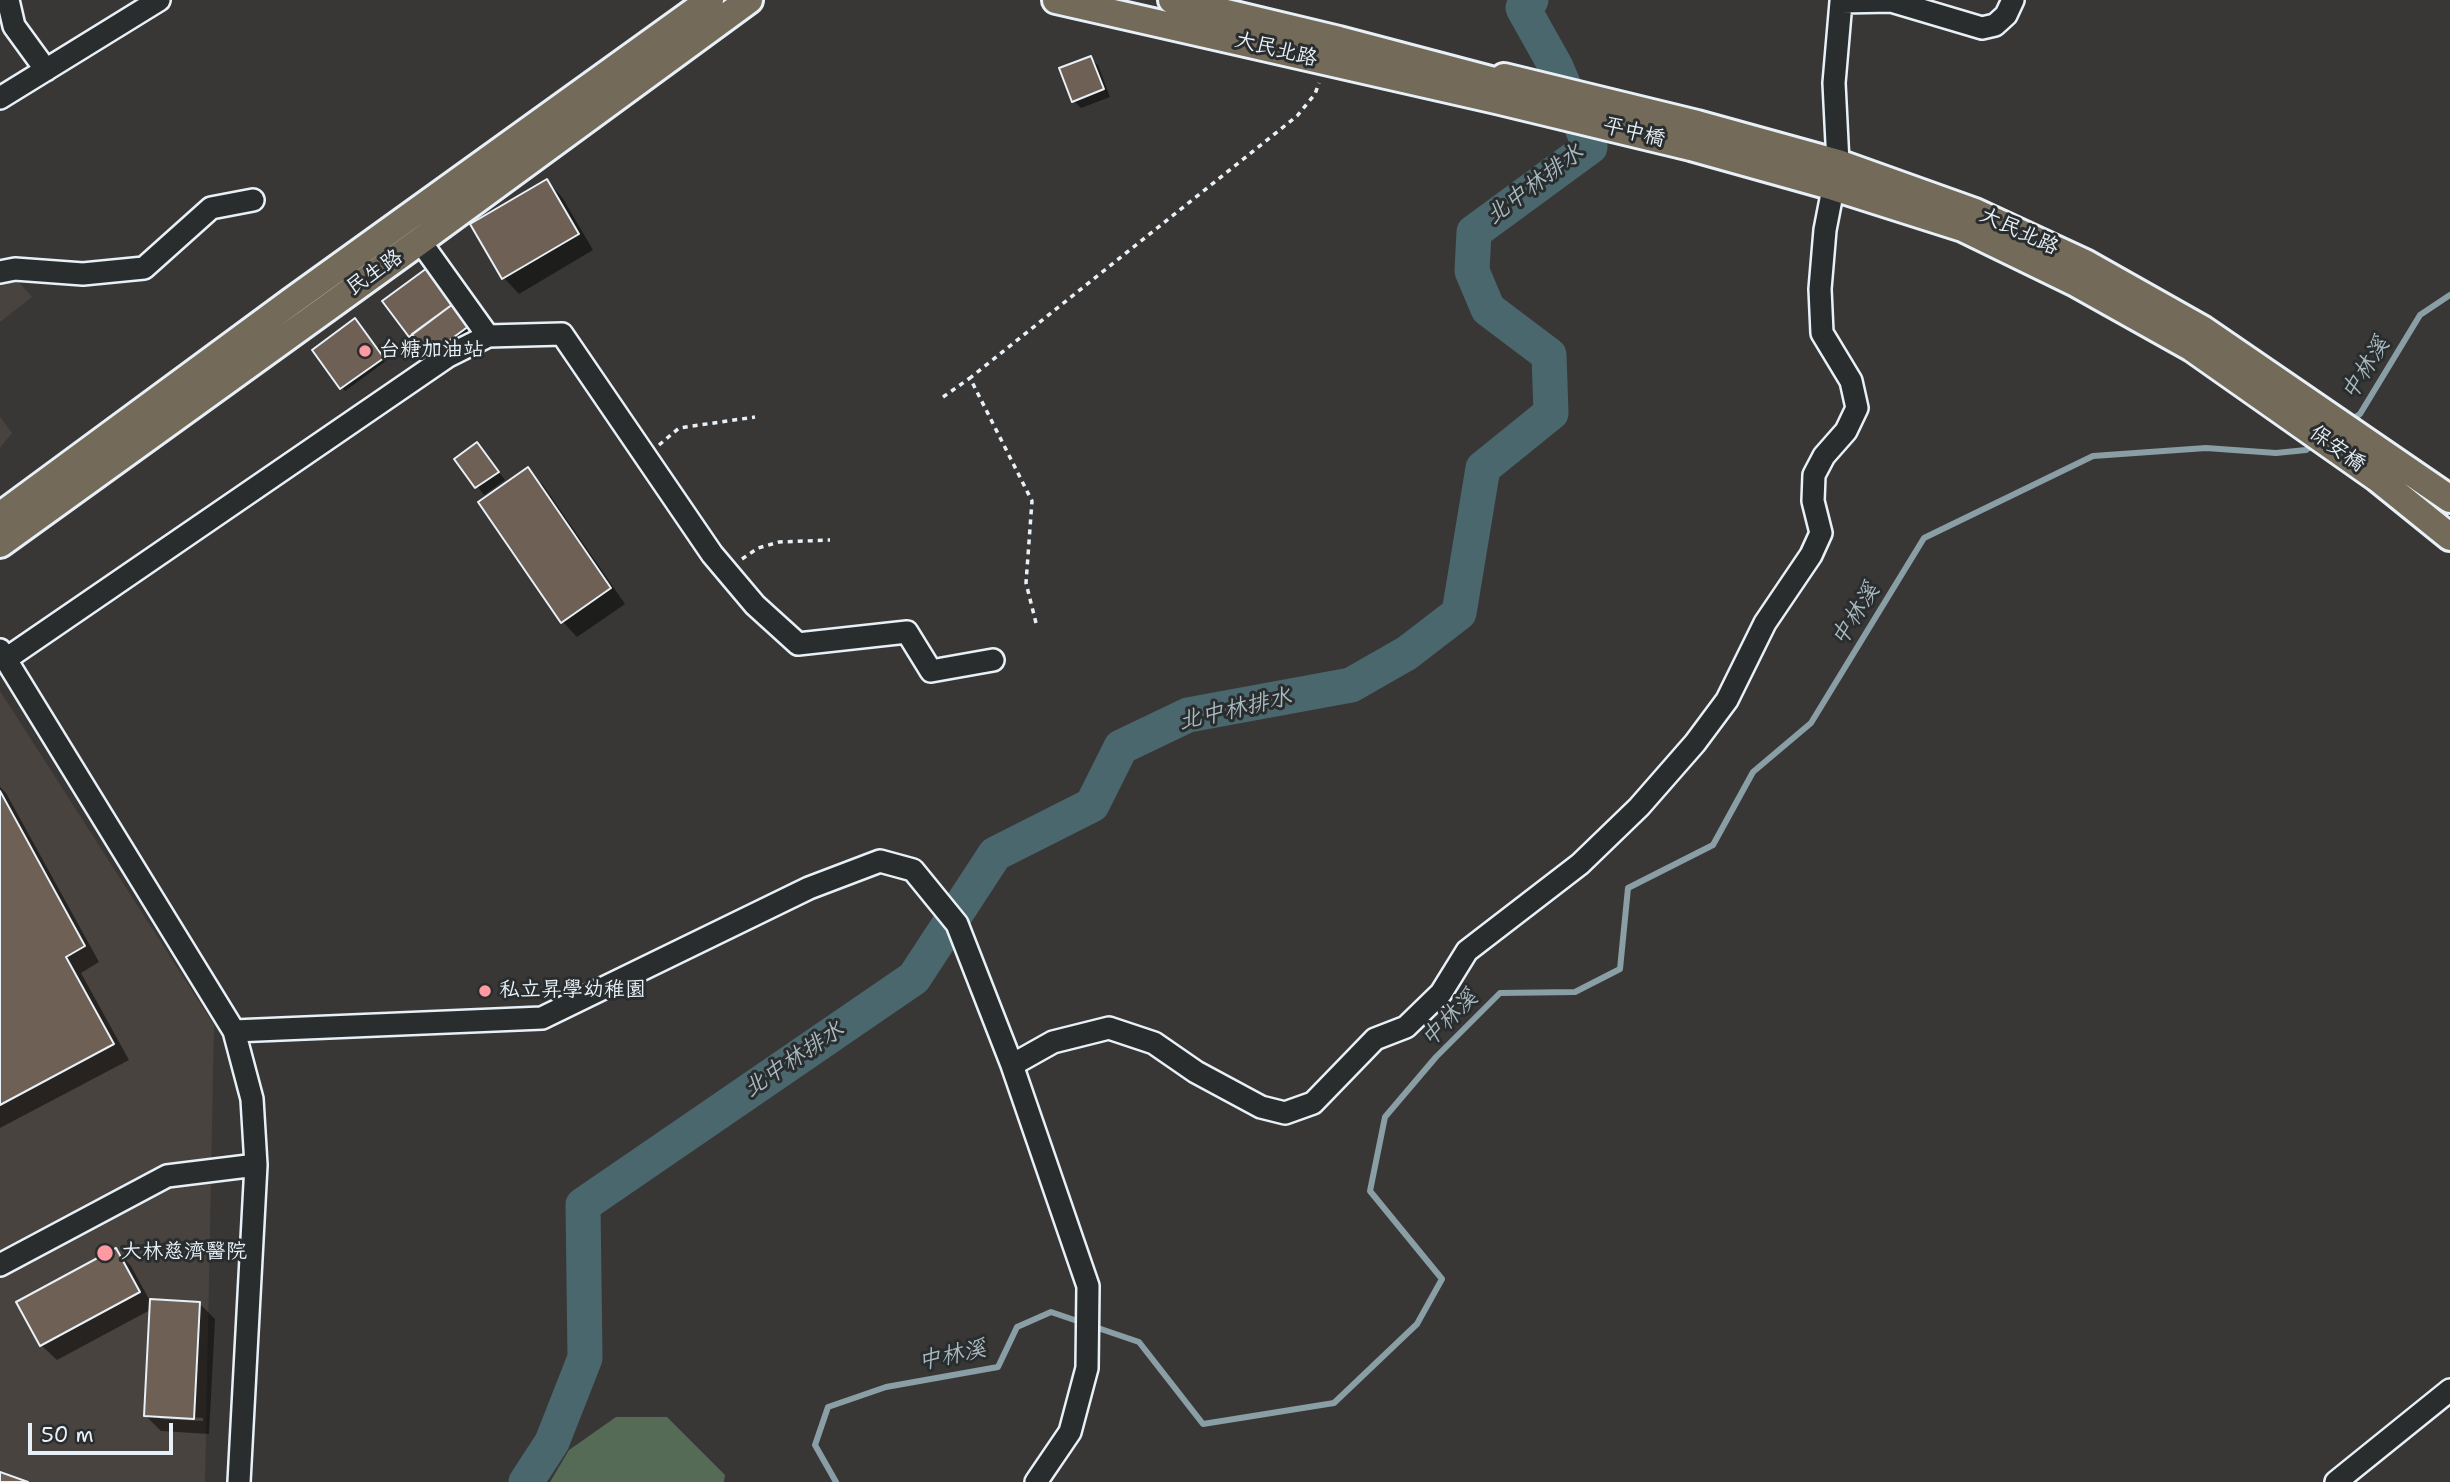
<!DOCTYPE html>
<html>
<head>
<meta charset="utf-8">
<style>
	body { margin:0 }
	#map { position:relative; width:2450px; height:1482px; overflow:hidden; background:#383736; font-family:"Shantell Sans",sans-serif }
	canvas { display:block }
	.scale { position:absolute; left:28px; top:1423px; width:145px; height:32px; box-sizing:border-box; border:4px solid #e8f1f8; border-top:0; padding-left:9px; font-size:21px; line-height:24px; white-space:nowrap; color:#e8f1f8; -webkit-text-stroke:5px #2a2d2e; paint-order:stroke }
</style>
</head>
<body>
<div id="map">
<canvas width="2450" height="1482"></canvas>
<div class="scale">50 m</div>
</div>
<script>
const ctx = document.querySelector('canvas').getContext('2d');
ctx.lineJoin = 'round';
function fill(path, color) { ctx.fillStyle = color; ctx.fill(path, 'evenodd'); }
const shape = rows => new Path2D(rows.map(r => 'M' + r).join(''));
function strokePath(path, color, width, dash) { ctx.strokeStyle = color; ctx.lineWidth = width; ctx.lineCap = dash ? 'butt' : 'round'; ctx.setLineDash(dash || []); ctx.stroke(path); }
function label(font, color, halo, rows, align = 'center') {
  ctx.font = font + ' "Shantell Sans","LXGW WenKai TC",sans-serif'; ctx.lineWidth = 6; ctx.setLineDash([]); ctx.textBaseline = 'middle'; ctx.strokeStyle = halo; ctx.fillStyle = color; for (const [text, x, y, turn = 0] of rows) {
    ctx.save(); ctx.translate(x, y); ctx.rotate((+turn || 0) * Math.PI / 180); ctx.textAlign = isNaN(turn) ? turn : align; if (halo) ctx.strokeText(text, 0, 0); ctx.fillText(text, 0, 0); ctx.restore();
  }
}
fill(shape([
	[15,278,32,297,0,322,0,281],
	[0,417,12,433,0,448],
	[0,691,214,1025,205,1482,0,1482]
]), '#48433f');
fill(shape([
	[616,1417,667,1417,725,1475,724,1482,550,1482,569,1450]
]), '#556b56');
fill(shape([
	[1090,58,1098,65,1110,97,1081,108,1074,101],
	[547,181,562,197,593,250,519,294,504,278,473,225],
	[427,270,475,334,437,362,416,336,413,339,410,335],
	[358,323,386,361,345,391,314,350],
	[477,444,505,480,484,495,457,459],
	[528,470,543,485,625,604,577,637,562,621],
	[0,787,6,793,99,962,81,973,129,1060,0,1128],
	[116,1250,131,1266,150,1301,200,1304,215,1319,209,1434,161,1431,146,1416,152,1309,57,1360,41,1345],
	[160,1415,203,1418,203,1421,160,1419]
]), '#0007');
strokePath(shape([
	[2348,422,2360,414,2420,315,2450,295],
	[836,1482,815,1445,828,1407,886,1387,998,1367,1017,1327,1051,1312,1139,1342,1203,1424,1334,1403,1417,1324,1442,1279,1370,1191,1385,1117,1436,1057,1500,993,1575,992,1620,969,1628,888,1713,845,1753,772,1811,723,1924,538,2093,456,2206,448,2276,453,2306,450,2316,443]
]), '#8a9ea5', 6);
strokePath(shape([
	[526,1482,552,1442,585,1358,583,1205,914,978,995,854,1092,805,1121,747,1188,715,1351,685,1407,653,1459,613,1483,468,1551,413,1549,355,1488,309,1472,271,1474,232,1590,147,1556,67,1523,8,1531,0]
]), '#4b676e', 35);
const building = shape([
	[1091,56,1104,89,1072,102,1059,68,1091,56],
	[547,179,579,234,502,279,470,224,547,179],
	[427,268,453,304,409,337,382,301,427,268],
	[453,304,469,326,428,356,412,334,453,304],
	[355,318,384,358,340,389,312,350,355,318],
	[477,442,499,472,475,488,454,459,477,442],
	[528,467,611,588,561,623,478,502,528,467],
	[0,791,85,946,66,957,114,1044,0,1105,0,791],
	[116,1248,140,1292,40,1346,16,1302,116,1248],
	[150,1299,200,1302,194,1419,144,1416,150,1299],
	[0,1472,28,1482,0,1482,0,1472]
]);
fill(building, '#6f6055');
strokePath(building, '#e8f1f8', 2);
const minor = shape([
	[8,0,14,26,46,70],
	[0,98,159,0],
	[420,241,488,336],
	[0,272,15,269,83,274,144,268,211,208,253,200],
	[0,650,234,1031,252,1099,256,1165,239,1482],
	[6,659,448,356,488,336,562,334,712,554,755,605,798,644,907,632,931,671,993,660],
	[234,1031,542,1018,809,888,880,861,913,870,957,924,1012,1065,1088,1286,1087,1368,1070,1432,1036,1482],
	[1012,1065,1053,1042,1109,1028,1154,1043,1196,1072,1261,1107,1285,1113,1313,1103,1375,1039,1406,1027,1441,993,1467,951,1580,864,1639,807,1695,743,1727,700,1765,623,1811,555,1821,533,1813,501,1814,475,1824,456,1846,431,1857,408,1851,381,1822,333,1820,289,1825,230,1838,163,1834,83,1841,2,1891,1,1982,28,1995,25,2006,15,2013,0],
	[0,1265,167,1176,256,1165],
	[2336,1482,2450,1390]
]);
const major = shape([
	[1056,0,1496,100,1691,147,1834,187,1963,228,2074,282,2192,348,2377,478,2450,537],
	[1172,0,1339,40,1498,82,1504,77,1697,124,1838,163,1975,212,2085,263,2202,329,2450,499],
	[0,516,292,301,710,0],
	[0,544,420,241,749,0]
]);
strokePath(minor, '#e8f1f8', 26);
strokePath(major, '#e8f1f8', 32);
strokePath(shape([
	[943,397,970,378],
	[659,445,679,428,755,417],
	[742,559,758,548,779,542,830,540],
	[1036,623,1026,583,1032,501,970,378,1297,116,1315,94,1319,83]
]), '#e8f1f8', 3.5, [5, 5]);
strokePath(minor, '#2a2d2e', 21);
strokePath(major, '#746a5a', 26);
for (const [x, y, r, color] of [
	[365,351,7,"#ff9aa2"],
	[485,991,7,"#ff9aa2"],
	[105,1253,9,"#ff9aa2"]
]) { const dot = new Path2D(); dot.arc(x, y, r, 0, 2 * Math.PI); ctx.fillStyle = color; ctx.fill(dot); strokePath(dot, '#2a2d2e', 2.5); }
label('21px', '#e8f1f8', '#2a2d2e', [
	["大民北路",1276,50,14],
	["平中橋",1634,133,14],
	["大民北路",2019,232,25],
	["民生路",375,273,-35],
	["保安橋",2337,449,36]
]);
label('21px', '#e8f1f8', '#2a2d2e', [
	["台糖加油站",379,351],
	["私立昇學幼稚園",499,991],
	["大林慈濟醫院",121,1253]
], 'left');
label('italic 23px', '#a9bac1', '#2a2d2e', [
	["北中林排水",1535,185,-37],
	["中林溪",2366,369,-58],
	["中林溪",1856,615,-58],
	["北中林排水",1235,710,-13],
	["中林溪",1450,1019,-45],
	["北中林排水",794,1060,-34],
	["中林溪",952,1356,-12]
]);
</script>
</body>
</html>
